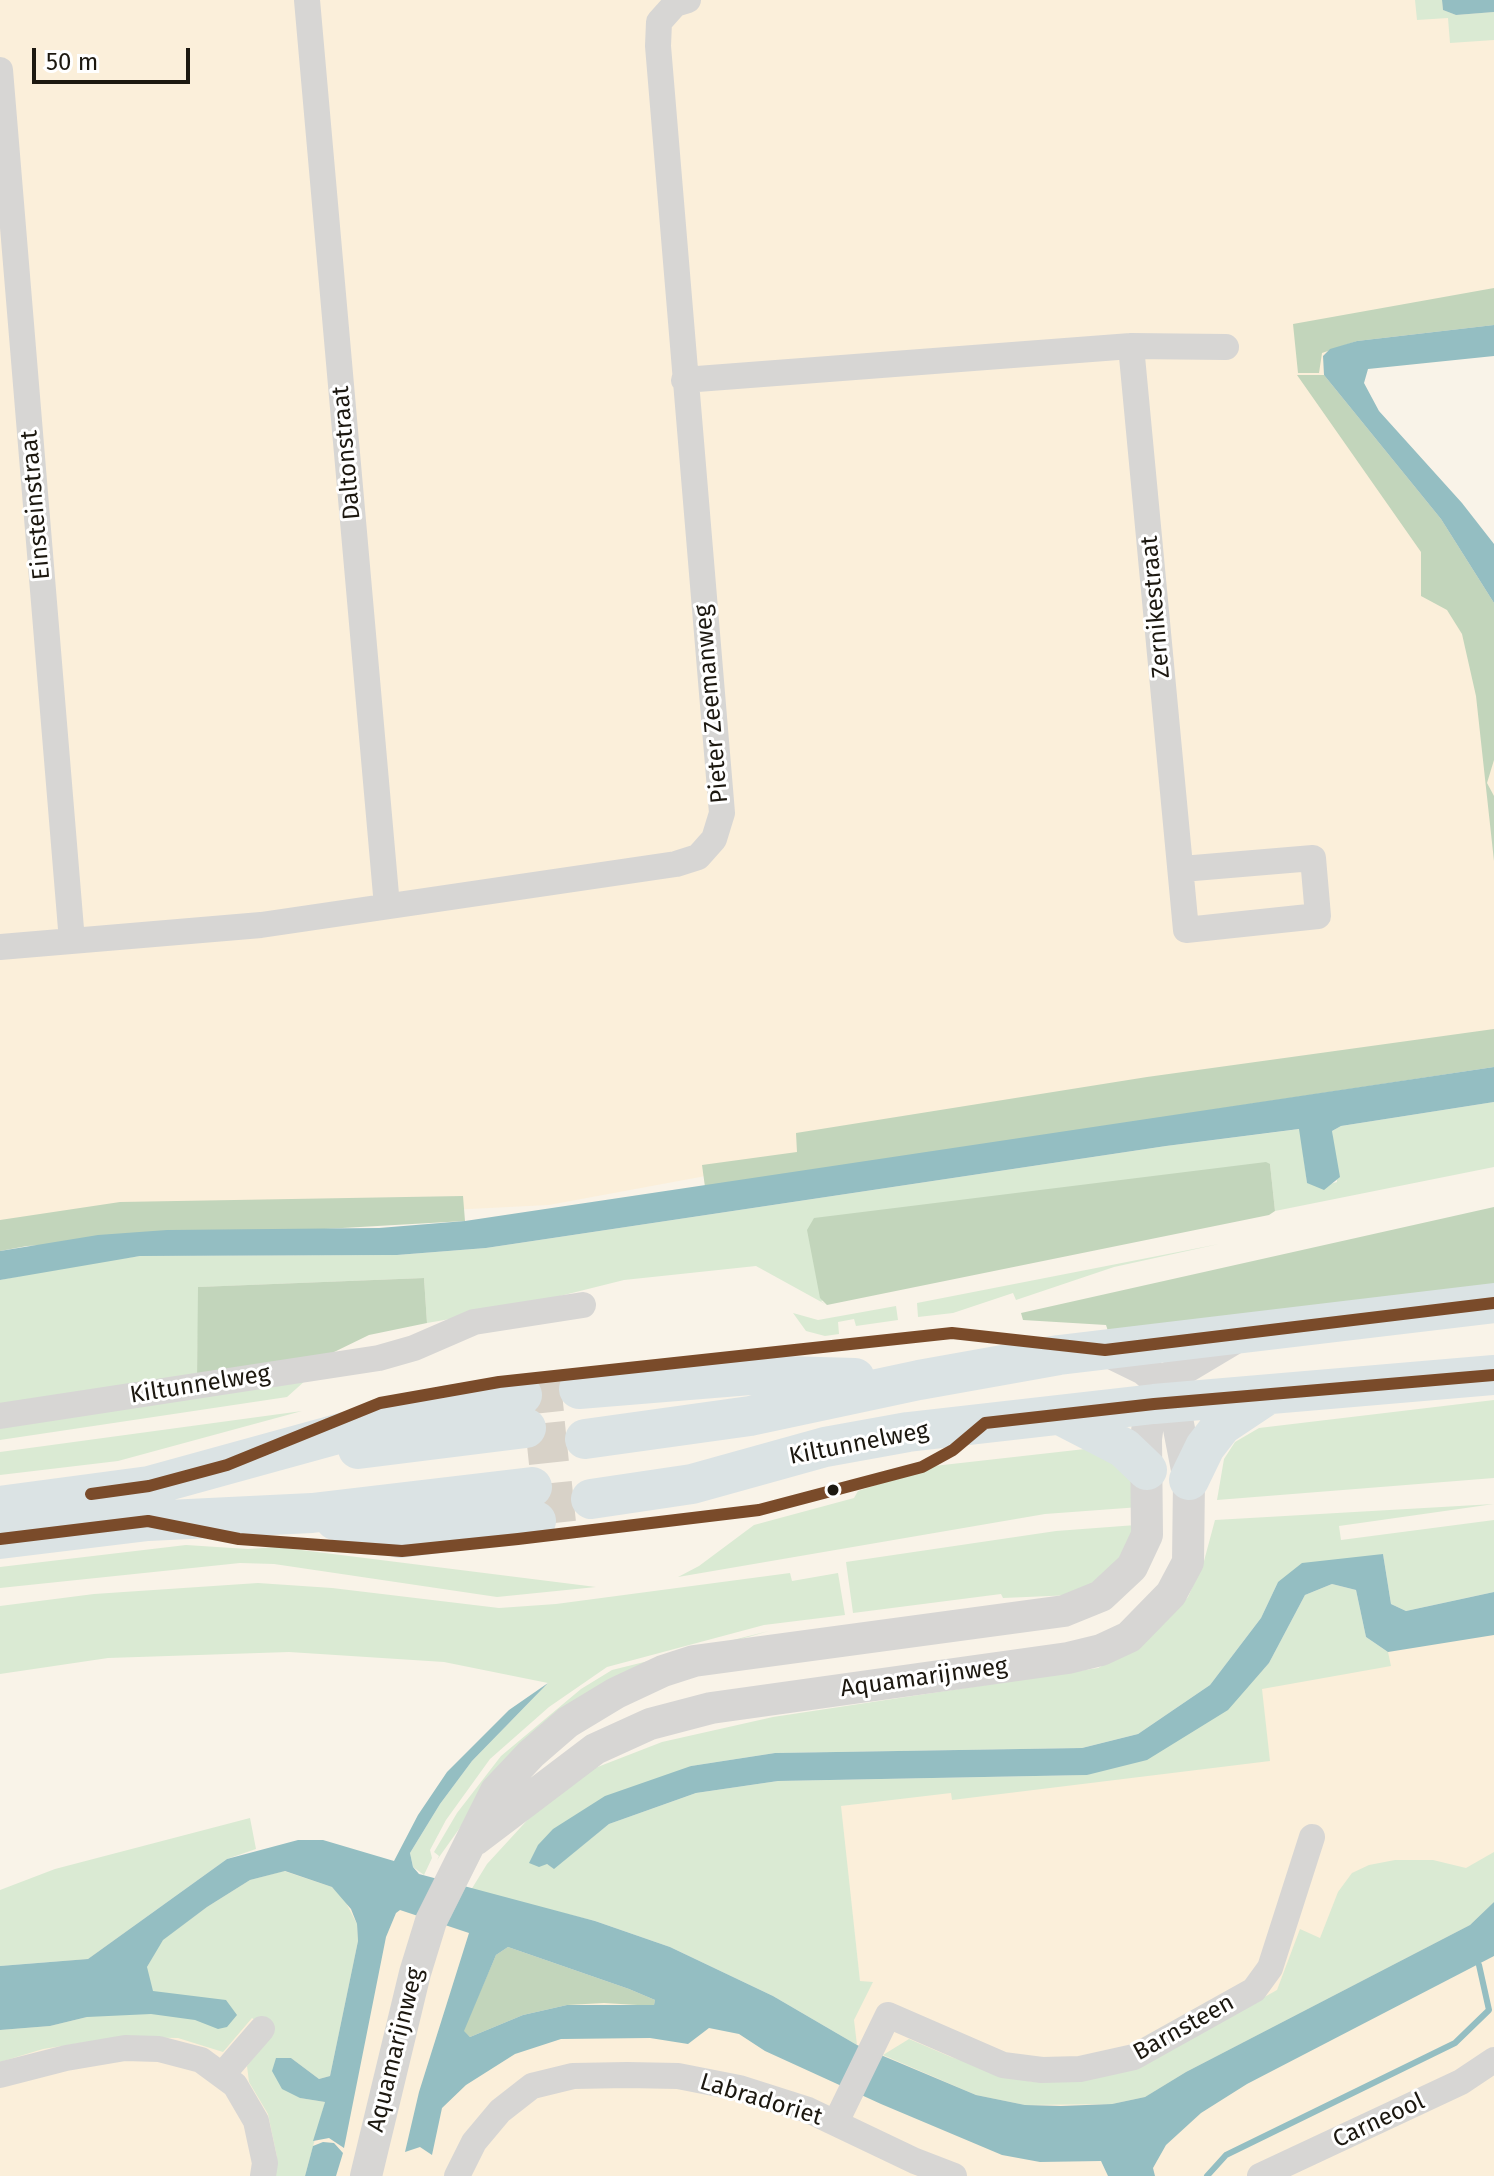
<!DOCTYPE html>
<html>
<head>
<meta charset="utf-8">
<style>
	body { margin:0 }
	#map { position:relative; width:1494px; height:2176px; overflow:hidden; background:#f9f3e8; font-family:"Fira Sans",sans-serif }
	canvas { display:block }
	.scale { position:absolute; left:32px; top:48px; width:158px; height:36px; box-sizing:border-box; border:4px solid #1c1810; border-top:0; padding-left:10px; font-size:24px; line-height:28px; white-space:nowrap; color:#1c1810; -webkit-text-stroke:6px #fff; paint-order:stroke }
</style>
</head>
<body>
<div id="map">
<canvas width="1494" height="2176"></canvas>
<div class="scale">50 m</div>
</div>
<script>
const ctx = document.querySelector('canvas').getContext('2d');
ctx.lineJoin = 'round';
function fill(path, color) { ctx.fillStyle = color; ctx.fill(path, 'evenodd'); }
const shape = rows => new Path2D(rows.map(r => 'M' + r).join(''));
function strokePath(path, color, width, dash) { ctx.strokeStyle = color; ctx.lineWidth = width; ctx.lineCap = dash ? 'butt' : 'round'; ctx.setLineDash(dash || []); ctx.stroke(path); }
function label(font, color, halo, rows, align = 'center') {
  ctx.font = font + ' "Fira Sans",sans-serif'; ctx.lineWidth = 6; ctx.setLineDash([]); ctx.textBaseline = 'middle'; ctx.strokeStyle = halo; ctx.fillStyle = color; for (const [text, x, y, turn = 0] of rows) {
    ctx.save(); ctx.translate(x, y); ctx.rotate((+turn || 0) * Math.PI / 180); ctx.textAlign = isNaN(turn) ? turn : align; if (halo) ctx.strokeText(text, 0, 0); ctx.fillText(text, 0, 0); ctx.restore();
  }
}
fill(shape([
	[0,0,1494,0,1494,350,1348,365,1369,413,1494,575,1494,1030,549,1205,110,1227,0,1245],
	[1494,1629,1494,2176,0,2176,0,1988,284,1856,834,2057,872,1982,860,1982,840,1806,1070,1776,1260,1670]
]), '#fbefda');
fill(shape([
	[1415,0,1442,0,1443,10,1456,15,1494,12,1494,40,1450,43,1448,18,1417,20],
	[1494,1102,1494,1167,1275,1211,1270,1164,821,1301,825,1304,756,1266,624,1280,508,1309,427,1323,424,1278,199,1287,197,1377,0,1407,0,1280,74,1265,140,1256,397,1255,486,1248,1166,1146,1300,1129,1307,1183,1330,1184,1337,1182,1332,1131,1341,1126],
	[1219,1244,1114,1267,1016,1300,1013,1293,953,1313,918,1317,917,1303],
	[896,1306,898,1320,856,1326,854,1319,838,1322,839,1334,825,1336,806,1331,793,1313,818,1320],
	[306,1380,287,1397,0,1440,0,1427],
	[1494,1400,1494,1478,1217,1500,1224,1459,1235,1442,1259,1428],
	[302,1411,118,1461,0,1475,0,1452],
	[1094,1448,1129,1463,1140,1507,1045,1514,678,1577,699,1566,754,1525,854,1498,858,1491,934,1466],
	[1494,1504,1339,1526,1341,1540,1494,1520,1494,1592,1406,1611,1391,1604,1383,1554,1278,1582,1261,1618,1210,1685,1138,1734,1082,1748,775,1753,691,1766,547,1864,554,1868,609,1824,696,1793,778,1781,1087,1775,1252,1682,1269,1663,1305,1595,1332,1584,1356,1590,1366,1637,1388,1652,1391,1666,1262,1689,1270,1761,952,1800,951,1793,841,1806,860,1981,873,1982,854,2020,857,2045,773,1996,670,1947,595,1921,471,1890,487,1864,532,1815,595,1768,662,1742,773,1717,1098,1668,1146,1641,1188,1597,1204,1561,1215,1520],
	[1136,1525,1125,1554,1099,1581,1073,1595,1003,1598,1001,1594,853,1613,846,1562,1056,1531],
	[186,1545,248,1549,277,1547,596,1587,497,1597,274,1564,240,1563,0,1588,0,1567],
	[790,1573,792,1581,838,1573,845,1615,764,1625,607,1667,549,1707,490,1759,446,1820,430,1850,432,1858,424,1875,413,1867,410,1853,440,1804,472,1761,548,1683,444,1662,289,1652,108,1658,0,1674,0,1606,94,1594,258,1583,332,1588,499,1608,556,1604],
	[769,1631,671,1659,469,1815,437,1860,439,1856,434,1852,457,1813,501,1756,581,1689,612,1670],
	[250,1818,256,1849,227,1859,88,1959,0,1966,0,1890,55,1869],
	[1494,1852,1494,1902,1470,1925,1186,2072,1145,2097,1112,2104,1025,2105,976,2095,883,2055,909,2039,951,2057,1032,2082,1097,2077,1139,2067,1277,1990,1300,1929,1320,1938,1338,1892,1352,1873,1369,1865,1395,1860,1433,1860,1466,1868],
	[284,1871,332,1887,344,1899,357,1924,358,1941,330,2076,319,2079,291,2058,300,2098,325,2102,305,2176,273,2176,277,2157,268,2114,249,2082,247,2066,273,2034,252,2018,223,2052,178,2038,118,2037,43,2049,0,2062,0,2030,50,2026,87,2017,147,1967,162,1940,207,1907,250,1880]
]), '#daead3');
fill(shape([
	[1494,288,1494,325,1357,341,1322,353,1319,373,1298,373,1293,324],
	[1297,375,1324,375,1441,519,1494,603,1494,760,1487,783,1494,796,1494,861,1476,696,1462,634,1447,610,1421,596,1421,552],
	[1494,1029,1494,1067,705,1187,702,1165,797,1152,796,1133,1147,1077],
	[1266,1162,1270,1164,1275,1211,1269,1215,827,1305,820,1298,807,1230,814,1218],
	[463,1196,465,1221,27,1246,0,1251,0,1220,120,1202],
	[1494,1207,1494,1293,1108,1331,1106,1325,1023,1320,1021,1313],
	[424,1278,427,1323,369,1335,330,1354,197,1377,198,1287],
	[508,1947,629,1989,655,2000,654,2006,604,2003,567,2005,523,2015,470,2037,463,2031,496,1955]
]), '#c2d5bb');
fill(shape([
	[1442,0,1494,0,1494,12,1456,15,1443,10],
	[1494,325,1494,356,1368,369,1364,383,1379,411,1462,503,1494,544,1494,603,1441,519,1324,375,1323,356,1330,349,1357,341],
	[1494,1067,1494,1102,1341,1126,1332,1131,1340,1177,1324,1190,1307,1183,1299,1129,1166,1146,486,1248,397,1255,140,1256,0,1280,0,1251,98,1235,167,1230,379,1228,465,1221],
	[1383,1554,1391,1604,1406,1611,1494,1592,1494,1635,1388,1652,1366,1637,1356,1590,1332,1584,1305,1595,1269,1663,1228,1710,1147,1760,1087,1775,778,1781,696,1793,609,1824,554,1869,547,1864,539,1867,529,1863,538,1845,553,1829,605,1796,691,1766,775,1753,1082,1748,1138,1734,1210,1685,1261,1618,1278,1582,1302,1563],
	[548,1683,472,1761,440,1804,410,1853,413,1867,419,1874,595,1921,670,1947,773,1996,857,2045,976,2095,1025,2105,1061,2106,1112,2104,1145,2097,1186,2072,1470,1925,1494,1902,1494,1956,1247,2084,1201,2113,1166,2145,1153,2168,1155,2176,1108,2176,1101,2161,1040,2162,1002,2155,881,2104,765,2051,739,2034,709,2028,688,2044,650,2038,561,2039,515,2054,466,2085,442,2108,432,2155,420,2147,405,2152,419,2092,469,1933,400,1910,396,1913,386,1937,344,2148,329,2138,313,2141,325,2102,300,2098,282,2089,272,2071,276,2058,291,2058,319,2079,330,2076,358,1941,357,1924,351,1909,332,1887,285,1871,250,1880,207,1907,163,1940,147,1967,153,1991,226,2000,237,2015,227,2027,218,2029,195,2020,151,2014,87,2017,50,2026,0,2030,0,1966,88,1959,227,1859,298,1840,323,1840,394,1861,418,1815,447,1772,509,1710],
	[508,1947,629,1989,655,2000,654,2005,567,2005,523,2015,470,2037,464,2031,496,1955],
	[323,2142,334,2143,343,2153,336,2176,305,2176,313,2146]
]), '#94bec2');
strokePath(shape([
	[1207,2176,1226,2155,1455,2043,1489,2010,1479,1965]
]), '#94bec2', 6);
strokePath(shape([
	[522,1395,579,1389],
	[527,1445,585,1439],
	[534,1505,591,1499]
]), '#d8d2c8', 40, [40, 20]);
strokePath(shape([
	[307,0,387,906],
	[0,70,72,941],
	[1131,346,1186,930,1318,916,1313,858,1182,869],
	[684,380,1131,346,1226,347],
	[0,947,261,925,676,864,698,857,714,839,722,813,658,46,659,22,675,4,688,0],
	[0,1416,379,1358,414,1348,474,1322,583,1305],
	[0,2075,66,2058,125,2048,159,2049,201,2060,235,2085,256,2121,265,2163,263,2176],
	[222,2075,262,2029],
	[836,2122,888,2015,1003,2065,1042,2070,1080,2069,1134,2057,1254,1990,1270,1968,1312,1837],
	[457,2176,474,2142,500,2111,532,2086,573,2076,627,2075,678,2076,739,2088,808,2110,915,2161,954,2176],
	[1260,2176,1461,2082,1494,2060]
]), '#d7d6d4', 26);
strokePath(shape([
	[475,1840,595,1749,650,1724,711,1708,1068,1658,1101,1650,1129,1637,1171,1594,1188,1562,1189,1480,1172,1393,1144,1369,1105,1350],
	[366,2176,415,1973,431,1921,496,1791,531,1754,568,1722,616,1693,663,1671,694,1661,1064,1611,1101,1596,1132,1567,1147,1535,1146,1439,1149,1416,1159,1393,1173,1375,1235,1338]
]), '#d7d6d4', 32);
strokePath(shape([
	[579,1389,750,1375,855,1378],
	[1060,1415,1124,1448,1147,1470],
	[585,1439,750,1416,919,1380,1059,1355,1494,1303],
	[358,1449,526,1428],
	[1189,1480,1205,1447,1222,1425,1264,1397],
	[591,1499,692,1484,825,1447,908,1432,1154,1404,1494,1375],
	[0,1506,149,1486,403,1416,448,1405,522,1395],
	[335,1520,400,1538,536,1521],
	[0,1539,148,1521,312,1513,532,1487]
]), '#dbe3e4', 40);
strokePath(shape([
	[91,1494,149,1486,227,1465,380,1403,499,1382,952,1333,1105,1350,1494,1303],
	[0,1539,148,1521,239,1539,402,1551,518,1539,759,1510,922,1467,953,1450,985,1423,1154,1404,1494,1375]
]), '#7a4b2a', 12);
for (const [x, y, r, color] of [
	[833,1490,7,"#1c1810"]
]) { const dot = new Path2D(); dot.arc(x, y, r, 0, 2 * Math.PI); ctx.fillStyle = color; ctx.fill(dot); strokePath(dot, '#fff', 3); }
label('24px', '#1c1810', '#fff', [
	["Daltonstraat",347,453,-95],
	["Einsteinstraat",36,505,-95],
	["Zernikestraat",1156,607,-95],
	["Pieter Zeemanweg",712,704,-95],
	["Kiltunnelweg",200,1385,-9],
	["Kiltunnelweg",859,1444,-11],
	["Aquamarijnweg",924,1678,-8],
	["Barnsteen",1184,2028,-29],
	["Aquamarijnweg",396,2050,-76],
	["Labradoriet",761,2100,17],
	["Carneool",1379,2121,-25]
]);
</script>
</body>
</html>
